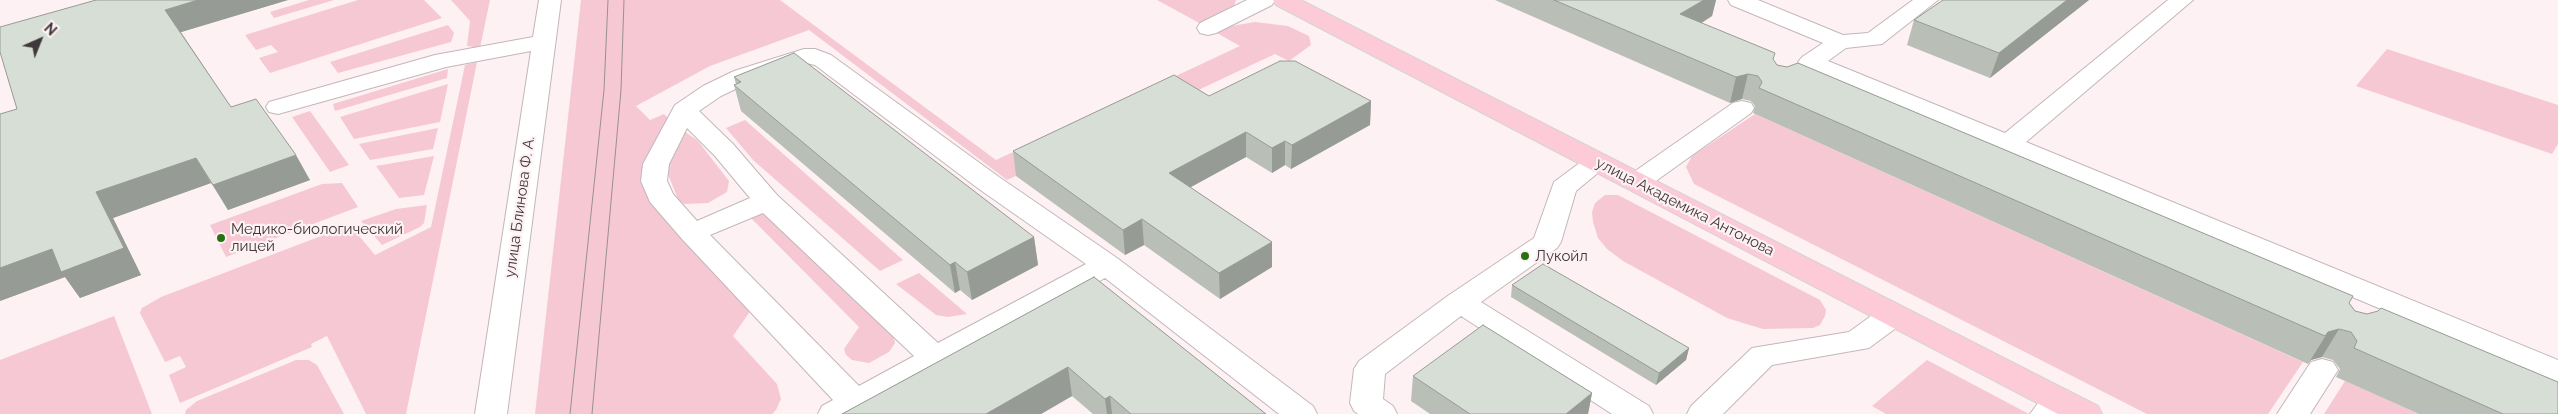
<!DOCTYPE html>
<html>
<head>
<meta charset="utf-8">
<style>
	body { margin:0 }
	#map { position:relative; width:2558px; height:414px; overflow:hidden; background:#fef1f4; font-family:Raleway,sans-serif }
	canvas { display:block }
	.north { position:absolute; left:15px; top:15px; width:50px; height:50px; -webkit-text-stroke:4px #fef1f4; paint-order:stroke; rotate:44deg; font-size:14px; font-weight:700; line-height:20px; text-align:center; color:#3e393a }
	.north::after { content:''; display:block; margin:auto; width:18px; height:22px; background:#3e393a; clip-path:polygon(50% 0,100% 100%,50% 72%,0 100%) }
</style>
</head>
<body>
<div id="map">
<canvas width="2558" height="414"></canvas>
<div class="north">N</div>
</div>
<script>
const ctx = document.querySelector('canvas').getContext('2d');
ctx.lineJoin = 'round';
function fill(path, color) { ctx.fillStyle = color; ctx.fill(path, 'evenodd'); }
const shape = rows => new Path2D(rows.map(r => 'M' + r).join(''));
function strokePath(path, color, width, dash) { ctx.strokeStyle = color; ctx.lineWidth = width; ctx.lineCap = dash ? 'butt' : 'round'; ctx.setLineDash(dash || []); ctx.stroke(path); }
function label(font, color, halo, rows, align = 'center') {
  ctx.font = font + ' Raleway,sans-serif'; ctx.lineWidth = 4.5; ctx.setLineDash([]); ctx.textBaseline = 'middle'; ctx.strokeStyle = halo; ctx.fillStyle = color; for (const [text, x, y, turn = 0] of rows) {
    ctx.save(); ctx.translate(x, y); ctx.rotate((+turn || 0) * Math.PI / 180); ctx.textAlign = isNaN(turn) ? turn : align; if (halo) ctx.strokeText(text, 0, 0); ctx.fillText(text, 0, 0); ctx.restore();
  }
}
fill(shape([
	[309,0,334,0,274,18,270,12],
	[358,0,424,0,442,18,270,73,259,58,278,52,271,45,256,50,245,35],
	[451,0,490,0,480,48,467,46,470,21],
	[581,0,780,0,996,160,1240,46,1215,32,1231,26,1255,22,1288,26,1309,36,1311,45,1289,61,1275,54,1007,180,809,30,710,66,636,106,650,120,664,114,668,118,644,163,643,187,657,210,751,310,733,336,777,384,781,399,776,410,772,414,535,414],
	[1157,0,1236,0,1233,10,1201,24],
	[448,25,454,33,451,42,338,73,330,62],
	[2387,49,2558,105,2558,144,2552,154,2356,86],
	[477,62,406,414,366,414,327,336,311,344,312,347,180,403,169,375,186,367,180,356,165,362,140,313,142,308,161,297,350,225,375,255,431,227,465,65],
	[448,69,447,78,335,111,333,104],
	[448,84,440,122,354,139,340,117],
	[310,111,349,165,330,172,292,117],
	[1755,114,2303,362,2268,414,2147,414,1694,184,1686,167,1692,156],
	[745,120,903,260,880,271,753,160,726,128],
	[438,128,433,149,370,160,359,144],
	[684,131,698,141,729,181,727,192,708,203,684,204,678,199,667,172,667,165],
	[434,156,424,195,399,198,376,166],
	[342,183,358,207,226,257,210,225,322,184],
	[1605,195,1618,195,1820,300,1826,310,1825,316,1820,325,1813,328,1763,329,1743,323,1727,318,1623,261,1607,249,1598,238,1593,222,1592,212,1595,203],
	[427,205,424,223,420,227,382,245,361,221,396,209],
	[760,211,893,333,895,343,889,352,869,363,852,360,846,355,844,349,859,327,748,215],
	[919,273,967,314,948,317,936,315,896,284],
	[114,316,152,414,0,414,0,360],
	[296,360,309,360,317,365,344,414,185,414,186,410,197,401],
	[1927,360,2029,414,1886,414,1872,406],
	[2345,381,2419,414,2324,414]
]), '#f6c8d3');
const minor = shape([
	[539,0,561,0,507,414,475,414,531,51,446,67,278,114,269,112,266,107,269,102,435,55,533,37,539,0],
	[1247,0,1275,0,1272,5,1216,33,1208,35,1200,33,1197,28,1200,23,1247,0],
	[1728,0,1758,0,1843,35,1868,33,1913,0,1938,0,1882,44,1846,48,1828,61,2005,133,2168,0,2193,0,2026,142,2558,360,2558,383,1802,67,1798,62,1802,57,1823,43,1731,5,1728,0],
	[804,49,815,49,831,55,999,177,1117,258,1313,406,1317,414,1279,414,1105,278,860,414,818,414,822,406,833,400,682,239,650,202,641,181,643,164,675,105,703,86,734,71,804,49],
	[806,63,815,65,979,189,1086,264,938,343,777,195,733,144,699,111,721,96,752,81,806,63],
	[687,128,715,156,750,198,697,221,673,194,667,181,669,164,687,128],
	[763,213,914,356,859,386,710,235,763,213],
	[1742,101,1751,103,1754,108,1751,113,1646,188,1637,190,1628,188,1624,182,1628,176,1733,103,1742,101],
	[1598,154,1607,156,1611,162,1576,191,1561,242,1557,248,1481,302,1649,406,1653,414,1612,414,1461,316,1385,374,1383,399,1393,406,1397,414,1358,414,1354,411,1350,403,1354,369,1359,361,1449,295,1534,238,1554,182,1589,156,1598,154],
	[1893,305,1904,308,1908,315,1904,322,1869,348,1772,365,1723,414,1687,414,1691,406,1752,348,1849,332,1882,308,1893,305],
	[2322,359,2333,362,2338,370,2310,414,2277,414,2311,362,2322,359],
	[2058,387,2069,391,2074,399,2064,414,2030,414,2047,391,2058,387]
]);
const major = shape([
	[1273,0,1301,0,2098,406,2102,414,2058,414,1276,5,1273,0]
]);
strokePath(minor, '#c2b7b9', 2);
strokePath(major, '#d5d3d4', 2);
fill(minor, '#fff');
fill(major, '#fdcbd8');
strokePath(shape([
	[570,414,604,90,608,0],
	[592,414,621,90,624,0]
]), '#989092', 1);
fill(shape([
	[96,0,288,0,181,32,231,107,310,180,228,210,211,183,113,218,141,275,80,298,65,277,0,301,0,114,17,109],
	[1495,0,1716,0,1712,16,1702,23,1773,60,1777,65,2349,303,2355,311,2558,414,2419,414,2336,377,2340,369,2333,360,2322,357,2311,360,2308,364,1753,113,1755,106,1751,101,1742,99,1730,103],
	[2089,0,1990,78,1907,45,1914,20],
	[734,77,1034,237,1038,265,972,300,960,290,955,293,741,111,734,85,736,84],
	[1209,96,1371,101,1370,125,1291,169,1285,165,1272,173,1246,157,1190,187,1272,242,1272,267,1220,299,1144,245,1125,255,1016,176,1013,151],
	[1094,277,1266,414,1093,414,1072,396,1041,414,842,414],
	[1512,285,1689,348,1686,360,1656,385,1511,297],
	[1413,376,1592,393,1588,414,1430,414,1411,401]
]), '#b9bfb7');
fill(shape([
	[198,0,288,0,178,33,165,10],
	[1704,0,1716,0,1712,16,1676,38,1680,14],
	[2067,0,2089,0,1990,78,1999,53],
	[1748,74,1742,99,1730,103,1736,77],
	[1371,101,1370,125,1291,169,1292,145],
	[1246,132,1246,157,1171,198,1169,173],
	[1285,141,1285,165,1272,173,1272,148],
	[296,155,310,180,228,210,213,185],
	[196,158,211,183,113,218,141,275,80,298,65,277,0,301,0,268,96,192],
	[1142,219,1144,245,1125,255,1123,230],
	[1034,237,1038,265,972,300,967,272],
	[1272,242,1272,267,1220,299,1219,273],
	[955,262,960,290,955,293,950,265],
	[2339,329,2322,357,2311,360,2308,364,2328,332],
	[1689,348,1686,360,1656,385,1659,373],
	[1068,367,1072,396,1041,414,986,414],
	[1592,393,1588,414,1566,414],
	[1110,396,1112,414,1107,414,1105,399]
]), '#969b95');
const building = shape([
	[96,0,198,0,165,10,231,107,256,99,296,155,213,185,196,158,96,192,124,248,61,272,52,249,0,268,0,114,17,109,0,52,0,27,96,0],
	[1554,0,1704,0,1680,14,1775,53,1773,59,1777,65,1787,67,1798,63,2353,296,2349,303,2355,311,2367,314,2378,311,2381,308,2558,382,2558,414,2503,414,2354,348,2357,341,2351,332,2339,329,2328,332,2325,336,1759,88,1762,82,1758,76,1748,74,1736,77,1554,0],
	[1943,0,2067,0,1999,53,1914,20,1943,0],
	[794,53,1034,237,967,272,955,262,950,265,734,85,741,82,734,77,794,53],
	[1280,61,1295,61,1371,101,1292,145,1285,141,1272,148,1246,132,1169,173,1272,242,1219,273,1142,219,1123,230,1013,151,1174,75,1209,96,1280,61],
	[1543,264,1689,348,1659,373,1512,285,1543,264],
	[1094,277,1266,414,1131,414,1110,396,1105,399,1068,367,986,414,842,414,1094,277],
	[1483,325,1592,393,1566,414,1470,414,1413,376,1483,325]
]);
fill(building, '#d7ded5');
strokePath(building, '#969b95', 1);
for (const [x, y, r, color] of [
	[221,238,5,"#287112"],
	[1525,256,5,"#287112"]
]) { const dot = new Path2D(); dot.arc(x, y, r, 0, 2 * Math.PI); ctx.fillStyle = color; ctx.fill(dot); strokePath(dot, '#fef1f4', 2); }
label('15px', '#3e393a', '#fef1f4', [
	["улица Блинова Ф. А.",520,207,-82],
	["улица Академика Антонова",1685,207,27]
]);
label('15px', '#3e393a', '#fef1f4', [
	["Медико-биологический",231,229],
	["лицей",231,246],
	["Лукойл",1535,256]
], 'left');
</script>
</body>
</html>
